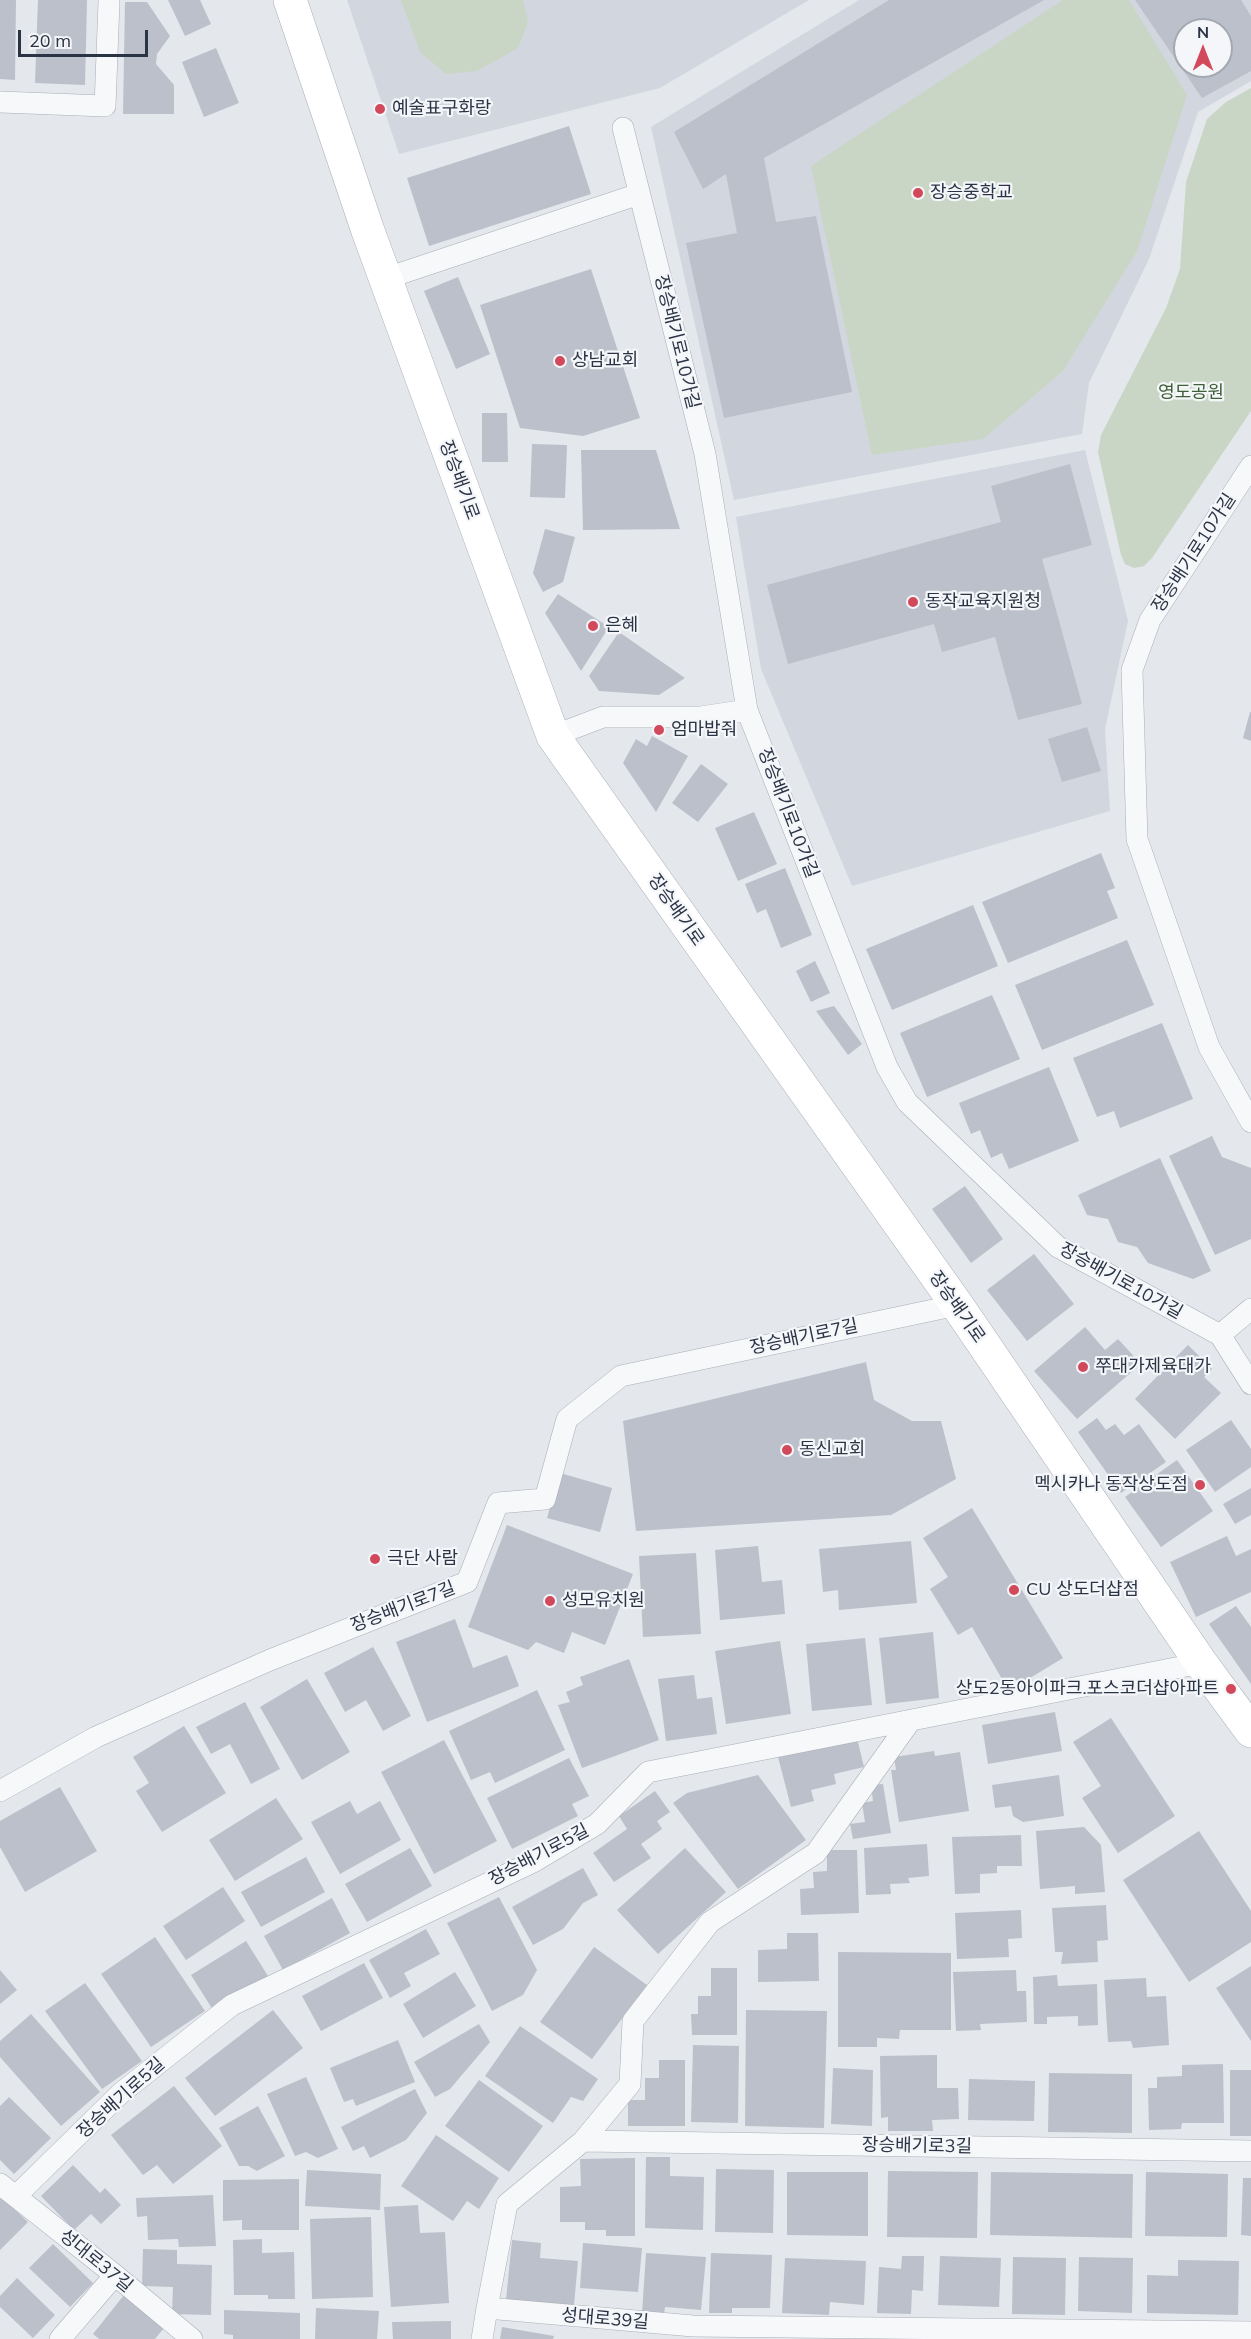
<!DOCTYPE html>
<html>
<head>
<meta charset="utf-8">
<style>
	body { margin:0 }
	#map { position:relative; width:1251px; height:2339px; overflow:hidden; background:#e4e7ec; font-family:Mulish,sans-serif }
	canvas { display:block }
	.north { position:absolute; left:1173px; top:18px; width:60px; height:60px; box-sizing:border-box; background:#f4f6f9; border:2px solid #a4a8b1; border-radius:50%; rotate:0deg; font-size:16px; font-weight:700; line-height:24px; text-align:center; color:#2b3445 }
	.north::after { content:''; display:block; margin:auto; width:21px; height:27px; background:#d1495b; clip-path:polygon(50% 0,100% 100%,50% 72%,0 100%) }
	.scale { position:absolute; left:18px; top:30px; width:130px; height:27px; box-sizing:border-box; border:3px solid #2b3445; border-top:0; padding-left:8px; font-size:18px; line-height:21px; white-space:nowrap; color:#2b3445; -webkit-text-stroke:4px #f4f6f9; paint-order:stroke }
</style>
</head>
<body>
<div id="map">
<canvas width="1251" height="2339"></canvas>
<div class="north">N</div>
<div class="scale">20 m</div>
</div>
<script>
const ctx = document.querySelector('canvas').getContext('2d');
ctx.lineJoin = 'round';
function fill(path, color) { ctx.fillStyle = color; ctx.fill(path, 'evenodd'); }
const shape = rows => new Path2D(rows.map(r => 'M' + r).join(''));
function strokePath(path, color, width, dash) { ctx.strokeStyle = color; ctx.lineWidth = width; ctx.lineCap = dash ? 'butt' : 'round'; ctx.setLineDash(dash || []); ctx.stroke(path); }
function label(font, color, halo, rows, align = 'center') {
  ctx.font = font + ' Mulish,"Noto Sans KR",sans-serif'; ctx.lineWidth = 4.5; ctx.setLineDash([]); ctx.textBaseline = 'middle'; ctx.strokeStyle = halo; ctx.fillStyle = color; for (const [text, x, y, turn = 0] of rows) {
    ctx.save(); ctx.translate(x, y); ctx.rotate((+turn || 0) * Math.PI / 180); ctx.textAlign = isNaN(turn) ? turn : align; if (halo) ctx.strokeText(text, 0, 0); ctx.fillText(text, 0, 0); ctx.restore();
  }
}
fill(shape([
	[347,0,809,0,660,88,399,154],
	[859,0,1251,0,1251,81,1198,112,1149,259,1089,383,1082,434,734,500,651,127],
	[1185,30,1221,30,1221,66,1185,66],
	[1085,450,1128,621,1105,729,1110,811,852,886,761,669,736,517]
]), '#d2d6de');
fill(shape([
	[401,0,523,0,528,22,518,48,477,71,446,74,420,52],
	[1063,0,1129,0,1187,95,1137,251,1063,371,983,439,872,455,811,166],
	[1251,88,1251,411,1152,558,1144,566,1134,568,1125,564,1121,555,1098,452,1101,435,1166,308,1180,269,1186,182,1207,119,1226,102]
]), '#c9d6c5');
fill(shape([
	[0,0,16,0,15,80,0,79],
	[38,0,87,0,85,85,35,83],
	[168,0,200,0,211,24,185,36],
	[889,0,1044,0,764,158,776,222,816,216,852,392,724,418,686,243,737,233,726,174,703,189,674,132],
	[1135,0,1241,0,1251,16,1251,71,1202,98],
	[1185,30,1221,30,1221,66,1185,66],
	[125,2,147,2,170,36,157,54,156,64,174,85,174,114,123,114],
	[216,48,239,103,204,117,182,62],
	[569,126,591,194,429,246,407,178],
	[591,269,640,418,583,436,520,428,480,305],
	[458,277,490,354,456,369,424,291],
	[482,413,507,413,508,462,482,462],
	[532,444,567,445,565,498,530,497],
	[581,450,656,450,680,529,583,530],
	[1070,464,1092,545,1042,559,1082,704,1018,720,995,637,942,652,934,624,788,664,767,585,1001,522,991,486],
	[545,529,575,537,563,582,543,592,533,573],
	[558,594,609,627,581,671,545,613],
	[619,632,685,678,659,695,599,691,589,676],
	[1250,712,1251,712,1251,741,1243,738],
	[1087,727,1101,771,1062,782,1048,739],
	[652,736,688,756,656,812,623,763,636,739,647,746],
	[701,764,728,784,698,822,672,803],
	[754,812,777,864,738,881,715,828],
	[1101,853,1115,888,1107,891,1118,918,1008,963,982,902],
	[785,868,812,935,781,948,766,909,757,913,745,884],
	[973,905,998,966,892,1010,866,949],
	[1127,940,1154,1005,1042,1050,1015,985],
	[815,961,830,993,811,1002,796,971],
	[992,995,1020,1059,927,1097,900,1033],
	[834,1006,862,1044,848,1055,816,1011],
	[1162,1023,1193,1099,1120,1128,1114,1111,1097,1117,1073,1058],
	[1049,1067,1079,1141,1009,1169,1002,1153,991,1158,980,1130,971,1134,959,1103],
	[1212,1136,1222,1157,1251,1168,1251,1239,1215,1255,1169,1156],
	[1160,1158,1211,1271,1193,1279,1148,1263,1137,1247,1118,1242,1108,1219,1087,1215,1078,1195],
	[965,1186,1003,1239,971,1263,932,1209],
	[1034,1254,1074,1304,1027,1341,987,1290],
	[1085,1327,1105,1350,1118,1339,1141,1364,1077,1419,1034,1371],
	[1188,1345,1212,1369,1204,1377,1221,1393,1175,1439,1135,1399],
	[866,1362,874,1400,912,1421,941,1421,956,1479,891,1515,636,1531,623,1421],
	[1097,1418,1106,1430,1115,1424,1124,1435,1139,1424,1166,1462,1121,1493,1078,1432],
	[1231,1420,1251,1449,1251,1467,1215,1492,1186,1450],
	[1177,1460,1213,1511,1161,1547,1125,1497],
	[560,1473,612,1488,600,1532,547,1518],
	[1251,1488,1251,1515,1235,1524,1223,1504],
	[972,1508,1063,1658,1025,1681,1002,1679,972,1627,958,1635,930,1589,948,1577,923,1538],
	[507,1525,633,1574,605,1645,572,1632,564,1653,536,1642,528,1650,468,1627],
	[1227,1536,1236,1556,1251,1549,1251,1592,1196,1617,1170,1562],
	[911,1541,917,1603,839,1610,838,1590,823,1592,819,1549],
	[758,1546,762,1582,782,1580,785,1614,720,1620,715,1550],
	[696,1553,701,1634,643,1637,639,1556],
	[1236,1606,1251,1627,1251,1684,1209,1624],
	[455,1619,473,1668,507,1655,519,1686,427,1722,396,1642],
	[933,1632,939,1698,886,1704,879,1638],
	[865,1638,872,1705,812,1711,806,1644],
	[780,1641,791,1714,726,1724,715,1651],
	[373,1647,411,1716,383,1731,366,1700,345,1712,324,1673],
	[629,1659,659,1740,582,1768,558,1705,570,1702,566,1692,583,1685,580,1677],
	[694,1675,697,1699,712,1697,717,1734,666,1741,658,1679],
	[307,1679,350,1752,302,1780,260,1707],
	[537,1690,565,1750,495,1783,490,1772,471,1780,449,1731],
	[245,1702,280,1769,251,1784,230,1744,211,1754,196,1727],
	[1055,1712,1062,1751,988,1764,982,1725],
	[1111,1718,1175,1816,1118,1853,1082,1798,1101,1786,1073,1742],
	[184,1726,226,1793,162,1832,136,1791,149,1783,133,1757],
	[857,1738,864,1767,834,1774,836,1784,811,1790,814,1801,791,1807,778,1757],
	[444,1740,497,1841,434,1874,381,1772],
	[934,1751,935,1756,960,1752,969,1811,899,1822,891,1770,896,1770,894,1757],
	[569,1758,589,1796,572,1804,578,1816,512,1849,487,1798],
	[758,1775,806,1840,738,1889,673,1803,687,1793],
	[1059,1775,1064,1816,1023,1822,1013,1816,1011,1806,995,1808,992,1785],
	[883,1784,891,1833,853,1839,850,1824,865,1822,862,1803,873,1801,871,1785],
	[60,1787,97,1851,25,1892,0,1847,0,1821],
	[655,1791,670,1812,657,1821,662,1829,641,1844,651,1858,614,1882,593,1853,627,1829,619,1816],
	[276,1798,303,1839,235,1881,209,1840],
	[350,1801,357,1814,380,1801,401,1840,340,1874,311,1822],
	[1084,1827,1101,1845,1105,1892,1075,1894,1075,1886,1040,1889,1036,1831],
	[1199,1831,1251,1911,1251,1942,1189,1982,1123,1880],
	[1021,1835,1022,1866,997,1866,997,1873,980,1874,980,1893,955,1894,952,1837],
	[927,1844,929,1876,908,1878,910,1883,890,1884,891,1894,866,1895,864,1848],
	[410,1848,432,1886,367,1922,345,1884],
	[685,1848,726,1892,658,1954,617,1910],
	[827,1850,857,1850,859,1913,801,1915,800,1889,814,1888,813,1872,827,1871],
	[306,1857,325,1892,261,1927,241,1892],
	[583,1868,598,1895,583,1903,563,1929,533,1945,512,1907],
	[223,1887,245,1921,186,1960,163,1926],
	[499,1897,537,1970,523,1995,492,2011,447,1923],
	[332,1898,350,1933,283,1970,264,1936],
	[1106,1905,1108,1940,1097,1941,1098,1962,1061,1964,1063,1952,1055,1952,1052,1908],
	[1021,1910,1022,1938,1008,1939,1009,1957,957,1959,955,1913],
	[426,1929,440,1954,404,1973,411,1986,390,1998,369,1960],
	[787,1933,818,1933,819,1981,758,1982,758,1950,787,1949],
	[155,1937,205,2011,151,2047,101,1974],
	[246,1941,268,1976,213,2010,191,1975],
	[594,1947,647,1985,592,2059,540,2022],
	[838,1952,951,1953,951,2030,900,2030,899,2039,877,2038,877,2047,838,2047],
	[364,1963,383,1998,321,2031,302,1996],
	[1251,1966,1251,2041,1216,1988],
	[711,1968,737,1968,737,2035,692,2035,691,2014,698,2014,698,1996,711,1996],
	[0,1970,17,1990,0,2004],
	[1016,1970,1017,1991,1026,1991,1027,2022,980,2024,981,2030,956,2031,953,1972],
	[455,1972,476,2006,423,2038,403,2004],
	[1057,1975,1058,1986,1097,1984,1098,2025,1078,2026,1078,2016,1047,2017,1047,2024,1034,2024,1033,1977],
	[1146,1978,1147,1997,1166,1996,1169,2045,1133,2048,1131,2041,1108,2042,1104,1980],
	[85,1983,142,2061,102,2089,45,2011],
	[273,2010,303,2048,215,2116,185,2078],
	[746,2010,827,2011,824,2128,745,2126],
	[31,2014,100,2092,61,2126,0,2057,0,2041],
	[479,2024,490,2042,450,2089,435,2097,414,2062],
	[520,2026,598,2079,583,2101,571,2097,553,2123,485,2076],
	[398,2040,415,2082,356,2106,353,2099,344,2102,330,2068],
	[693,2045,739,2046,738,2123,691,2122],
	[937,2055,937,2088,958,2088,959,2119,932,2120,933,2131,888,2131,888,2117,881,2118,880,2056],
	[659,2060,685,2060,685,2126,628,2126,628,2100,645,2100,645,2078,659,2078],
	[1223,2064,1224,2123,1182,2123,1181,2129,1149,2130,1148,2088,1157,2088,1157,2077,1182,2076,1182,2065],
	[833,2068,873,2070,872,2126,831,2124],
	[1230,2070,1251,2070,1251,2136,1230,2136],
	[1049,2073,1132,2074,1132,2133,1048,2132],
	[306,2077,338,2149,318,2158,306,2152,295,2156,267,2094],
	[969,2079,1035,2081,1034,2121,968,2120],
	[479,2080,543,2126,509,2172,445,2126],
	[174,2086,222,2146,173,2184,157,2165,143,2175,111,2135],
	[415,2089,427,2113,406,2140,370,2158,364,2146,353,2151,341,2127],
	[9,2097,51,2138,14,2174,0,2160,0,2106],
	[258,2106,285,2156,257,2171,248,2166,239,2166,219,2128],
	[436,2135,499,2178,479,2209,467,2201,453,2221,401,2186],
	[646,2157,670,2157,670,2176,704,2177,703,2230,645,2228],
	[635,2158,635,2236,606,2236,606,2230,585,2230,585,2222,560,2222,560,2187,581,2186,580,2159],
	[73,2165,100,2193,105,2188,121,2205,101,2224,91,2214,74,2230,41,2196],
	[716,2169,774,2170,773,2233,715,2232],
	[307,2170,381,2174,380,2210,305,2206],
	[888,2171,978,2172,977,2238,887,2237],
	[787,2172,868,2172,868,2236,787,2235],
	[991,2172,1133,2174,1132,2238,990,2235],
	[1146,2172,1228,2174,1227,2237,1145,2236],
	[1243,2178,1251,2178,1251,2236,1241,2235],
	[299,2179,299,2230,242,2230,242,2220,223,2221,223,2180],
	[213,2195,216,2246,179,2247,178,2239,148,2240,147,2216,137,2217,136,2198],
	[2,2197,28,2222,0,2250,0,2199],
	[418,2205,420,2233,445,2232,449,2303,391,2307,384,2207],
	[371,2217,373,2297,312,2299,310,2219],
	[262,2239,262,2253,294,2252,295,2299,268,2299,268,2295,234,2295,233,2240],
	[512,2240,541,2243,540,2258,578,2261,574,2305,506,2300],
	[583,2243,642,2248,638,2292,580,2288],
	[53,2244,93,2283,70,2307,29,2268],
	[143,2249,177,2250,177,2264,212,2265,211,2315,172,2314,173,2287,142,2286],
	[646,2253,706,2257,701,2310,665,2307,664,2314,642,2313],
	[711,2253,772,2255,770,2308,732,2308,732,2313,709,2313],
	[902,2256,924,2256,923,2291,912,2290,911,2314,877,2313,879,2267,901,2269],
	[940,2256,1001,2258,999,2307,938,2305],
	[1013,2257,1066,2258,1065,2315,1012,2314],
	[1079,2257,1133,2258,1132,2313,1078,2311],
	[785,2258,866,2261,864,2305,830,2302,829,2315,782,2313],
	[1178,2260,1239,2261,1238,2315,1147,2313,1147,2275,1178,2276],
	[17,2278,55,2315,33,2338,0,2307,0,2296],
	[124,2295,164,2328,155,2339,99,2339,93,2334],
	[316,2308,379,2311,377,2339,315,2339],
	[224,2310,300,2313,300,2339,233,2339,233,2335,224,2334],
	[451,2321,451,2339,393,2339,392,2322],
	[502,2327,554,2336,553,2339,500,2339]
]), '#bbc0ca');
const service = shape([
	[0,102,105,106,109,2],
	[623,128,705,454,747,710,887,1067,907,1102,1058,1247,1220,1335,1251,1384],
	[387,278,639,194],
	[1251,466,1150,620,1132,670,1137,839,1209,1047,1251,1122],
	[553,736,603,717,701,717,747,710],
	[1220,1335,1251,1309],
	[911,1720,816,1853,710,1922,633,2021,630,2084,583,2141,507,2204,487,2308,693,2326,1251,2332],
	[0,1791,96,1737,270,1660,467,1582,498,1503,545,1499,567,1419,621,1376,957,1305],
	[583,2141,1251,2151],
	[0,2184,115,2275,192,2339],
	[16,2196,121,2093,232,2005,533,1862,597,1824,648,1772,1201,1663],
	[60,2339,115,2275],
	[482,2339,487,2308]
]);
const secondary = shape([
	[290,0,368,231,553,736,957,1305,1201,1663,1251,1731]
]);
strokePath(service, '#a9aeb7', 22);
strokePath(secondary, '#a9aeb7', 34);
strokePath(service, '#f7f8fa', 21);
strokePath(secondary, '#fff', 33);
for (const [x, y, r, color] of [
	[380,109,6,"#d1495b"],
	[918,193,6,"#d1495b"],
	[560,361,6,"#d1495b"],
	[913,602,6,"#d1495b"],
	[593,626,6,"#d1495b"],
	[659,730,6,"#d1495b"],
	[1083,1367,6,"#d1495b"],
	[787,1450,6,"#d1495b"],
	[1200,1485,6,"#d1495b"],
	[375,1559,6,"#d1495b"],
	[1014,1590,6,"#d1495b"],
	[550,1601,6,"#d1495b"],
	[1231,1689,6,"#d1495b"]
]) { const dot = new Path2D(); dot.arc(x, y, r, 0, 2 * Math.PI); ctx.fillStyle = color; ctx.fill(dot); strokePath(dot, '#f4f6f9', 2); }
label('18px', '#2b3445', '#f4f6f9', [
	["예술표구화랑",392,109],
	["장승중학교",930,193],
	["상남교회",572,361],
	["동작교육지원청",925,602],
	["은혜",605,626],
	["엄마밥줘",671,730],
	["쭈대가제육대가",1095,1367],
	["동신교회",799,1450],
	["멕시카나 동작상도점",1188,1485,"right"],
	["극단 사람",387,1559],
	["CU 상도더샵점",1026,1590],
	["성모유치원",562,1601],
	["상도2동아이파크.포스코더샵아파트",1219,1689,"right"]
], 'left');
label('18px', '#2b3445', '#f4f6f9', [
	["장승배기로10가길",677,342,76],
	["장승배기로",459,480,70],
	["장승배기로10가길",1194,553,-57],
	["장승배기로10가길",788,813,69],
	["장승배기로",676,910,55],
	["장승배기로10가길",1121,1281,29],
	["장승배기로",957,1307,55],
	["장승배기로7길",804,1337,-12],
	["장승배기로7길",403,1607,-21],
	["장승배기로5길",539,1855,-28],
	["장승배기로5길",121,2098,-42],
	["장승배기로3길",917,2146,1],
	["성대로37길",96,2261,39],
	["성대로39길",605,2319,5]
]);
label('18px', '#3f6138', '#f4f6f9', [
	["영도공원",1191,393]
]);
</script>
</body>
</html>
